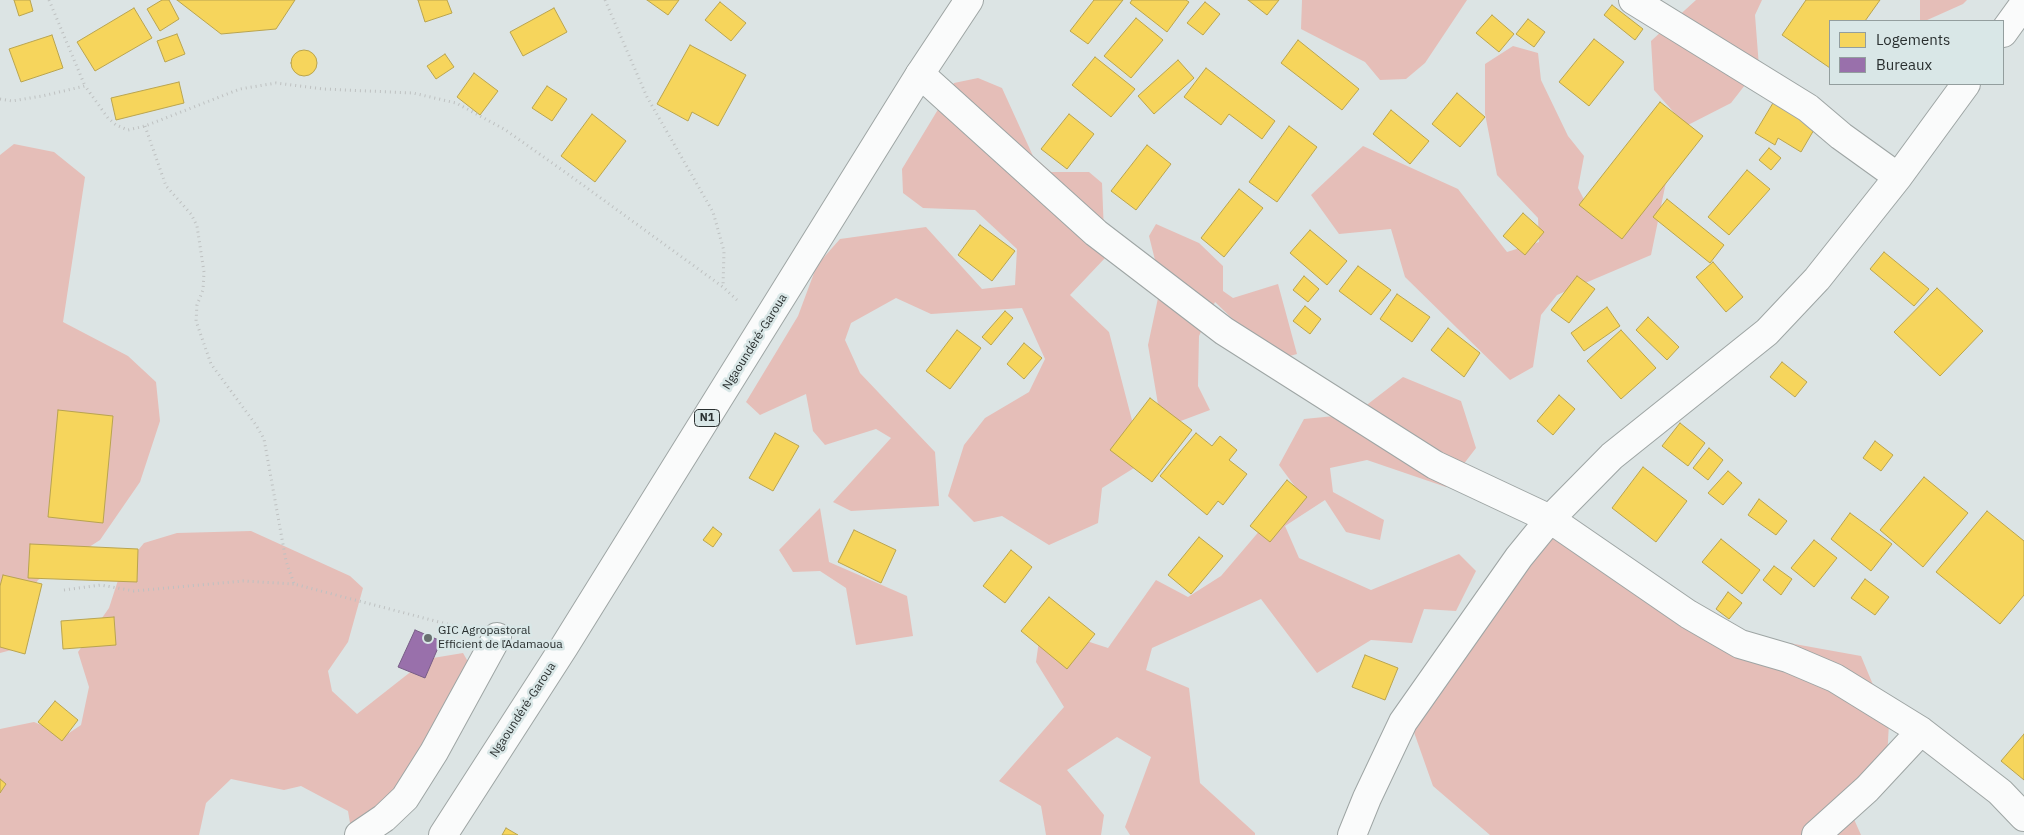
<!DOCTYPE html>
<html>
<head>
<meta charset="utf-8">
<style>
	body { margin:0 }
	#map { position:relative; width:2024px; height:835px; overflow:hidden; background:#dce4e4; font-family:"IBM Plex Sans",sans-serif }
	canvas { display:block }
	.legend { position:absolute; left:1829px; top:20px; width:175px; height:65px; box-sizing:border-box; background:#d9e7e7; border:1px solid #939e9e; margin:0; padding:6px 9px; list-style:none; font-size:15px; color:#2a3030 }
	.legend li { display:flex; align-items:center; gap:10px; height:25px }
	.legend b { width:25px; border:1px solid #939e9e }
</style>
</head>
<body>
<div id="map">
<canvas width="2024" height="835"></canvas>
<ul class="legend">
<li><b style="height:14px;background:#f6d55c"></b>Logements</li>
<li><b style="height:14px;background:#9970ab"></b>Bureaux</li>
</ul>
</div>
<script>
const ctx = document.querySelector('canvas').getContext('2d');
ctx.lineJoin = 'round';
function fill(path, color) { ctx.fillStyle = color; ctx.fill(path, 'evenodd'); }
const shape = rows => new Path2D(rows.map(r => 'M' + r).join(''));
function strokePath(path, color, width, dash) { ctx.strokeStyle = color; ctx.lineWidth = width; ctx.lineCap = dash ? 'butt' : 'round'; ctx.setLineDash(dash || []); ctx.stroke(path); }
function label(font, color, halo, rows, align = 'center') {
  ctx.font = font + ' "IBM Plex Sans",sans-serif'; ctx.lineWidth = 5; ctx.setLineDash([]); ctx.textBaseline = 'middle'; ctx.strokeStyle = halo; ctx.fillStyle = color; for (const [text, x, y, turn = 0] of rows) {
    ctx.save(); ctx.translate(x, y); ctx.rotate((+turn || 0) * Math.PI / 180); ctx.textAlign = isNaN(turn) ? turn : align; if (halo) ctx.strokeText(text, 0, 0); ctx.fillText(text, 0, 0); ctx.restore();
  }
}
fill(shape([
	[1302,0,1467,0,1425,63,1406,79,1380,80,1365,62,1301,29],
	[1696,0,1762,0,1755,15,1759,67,1731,103,1686,126,1654,90,1651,41],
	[1920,0,1967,0,1963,4,1925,21,1920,21],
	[1513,46,1538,53,1541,80,1568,136,1584,156,1578,188,1590,211,1666,182,1651,255,1557,295,1541,315,1533,367,1510,380,1405,277,1391,229,1339,234,1311,195,1363,146,1458,189,1507,252,1539,242,1538,218,1497,175,1485,114,1485,64],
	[978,78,1002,88,1033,156,1051,172,1089,172,1102,183,1105,258,1070,295,1109,332,1140,451,1134,468,1102,488,1098,523,1049,545,1002,516,974,522,948,496,964,445,985,418,1029,392,1045,359,1022,308,931,314,896,298,851,323,845,340,860,373,935,452,939,506,851,511,833,502,891,438,876,429,825,445,813,431,806,394,760,415,746,402,798,316,817,265,840,239,926,227,982,289,1015,285,1017,249,975,210,923,208,903,193,902,169,954,83],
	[14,144,54,152,85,177,63,322,128,356,156,382,160,421,140,482,100,540,38,580,19,611,19,648,0,653,0,155],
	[1156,224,1199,243,1223,266,1223,291,1233,298,1278,284,1297,354,1275,360,1215,302,1199,336,1198,386,1210,410,1162,428,1148,345,1161,284,1149,236],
	[1403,377,1461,401,1476,448,1446,487,1367,460,1330,468,1333,492,1384,520,1380,540,1346,532,1325,500,1285,526,1299,558,1371,590,1459,554,1476,571,1456,611,1424,609,1412,643,1371,640,1317,673,1261,599,1152,648,1146,670,1189,688,1200,783,1255,833,1255,835,1130,835,1125,827,1151,757,1117,737,1067,770,1104,815,1101,835,1046,835,1041,806,999,781,1064,707,1036,662,1041,626,1108,648,1156,580,1188,597,1221,576,1296,488,1279,465,1304,419,1355,414],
	[820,508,829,562,907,596,913,636,856,645,846,588,820,571,793,572,779,550],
	[1537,508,1750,636,1861,656,1889,723,1887,759,1855,781,1853,817,1861,835,1490,835,1433,786,1410,721],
	[251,531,350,576,363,588,348,642,328,671,332,691,357,714,427,659,463,653,471,667,413,775,352,835,348,811,301,786,284,790,231,779,206,803,199,835,0,835,0,729,34,722,66,735,81,725,89,687,78,652,109,608,121,571,144,543,177,533]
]), '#e5beb8');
const homes = shape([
	[14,0,30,0,33,11,19,16,14,0],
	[162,0,169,0,179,19,160,31,147,9,162,0],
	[177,0,295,0,276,29,221,34,177,0],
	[418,0,447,0,452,13,425,22,418,0],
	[647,0,679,0,668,15,647,0],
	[1094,0,1123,0,1088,44,1070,31,1094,0],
	[1132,0,1186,0,1189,2,1167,32,1130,3,1132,0],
	[1248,0,1279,0,1267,15,1248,0],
	[1806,0,1880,0,1865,21,1830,21,1830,68,1782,35,1806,0],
	[720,2,746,23,731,41,705,20,720,2],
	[1205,2,1220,14,1203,35,1187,23,1205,2],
	[1612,5,1643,29,1635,40,1604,15,1612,5],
	[134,8,152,38,95,71,77,42,134,8],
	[554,8,567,32,523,56,510,32,554,8],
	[1492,15,1514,34,1499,52,1476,33,1492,15],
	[1136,18,1163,40,1131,78,1104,56,1136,18],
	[1528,19,1545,32,1534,47,1516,34,1528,19],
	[177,34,185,54,165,62,157,41,177,34],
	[52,35,63,68,21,82,9,49,52,35],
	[1594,39,1624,62,1589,106,1559,82,1594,39],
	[1298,40,1359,89,1342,110,1281,63,1298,40],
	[690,45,746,75,718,126,692,112,688,121,657,104,690,45],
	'291 63a13 13 0 1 1 26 0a13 13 0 1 1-26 0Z',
	[445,54,454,67,436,79,427,66,445,54],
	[1095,57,1135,89,1111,117,1072,85,1095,57],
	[1178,60,1194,78,1154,114,1138,96,1178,60],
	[1206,68,1275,121,1262,139,1229,114,1221,125,1184,97,1206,68],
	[474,73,498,91,480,115,457,97,474,73],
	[179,82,184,103,116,120,111,98,179,82],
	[547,86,567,99,552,121,532,108,547,86],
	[1457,93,1485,117,1460,147,1432,124,1457,93],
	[1660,102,1703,136,1622,239,1579,205,1660,102],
	[1773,103,1815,128,1801,152,1778,138,1775,145,1755,133,1773,103],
	[1391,110,1429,141,1410,164,1373,134,1391,110],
	[592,114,626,141,595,182,561,156,592,114],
	[1069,114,1094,134,1067,169,1041,149,1069,114],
	[1289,126,1317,147,1277,202,1249,182,1289,126],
	[1147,145,1171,164,1136,210,1111,191,1147,145],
	[1769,148,1781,158,1771,170,1759,160,1769,148],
	[1747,170,1770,189,1729,235,1708,217,1747,170],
	[1239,189,1263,208,1224,257,1201,238,1239,189],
	[1667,199,1724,245,1710,263,1653,217,1667,199],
	[1523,213,1544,232,1525,255,1503,236,1523,213],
	[980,225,1015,251,992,281,958,255,980,225],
	[1310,230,1347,261,1327,285,1290,253,1310,230],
	[1884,252,1929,289,1914,306,1870,269,1884,252],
	[1713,262,1743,297,1726,312,1696,277,1713,262],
	[1358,266,1391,290,1371,315,1339,291,1358,266],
	[1304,276,1319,289,1308,302,1293,290,1304,276],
	[1577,276,1595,289,1569,323,1551,310,1577,276],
	[1937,288,1983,331,1940,376,1894,332,1937,288],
	[1397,294,1430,317,1412,342,1380,319,1397,294],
	[1305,306,1321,319,1310,334,1293,321,1305,306],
	[1607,307,1620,326,1584,351,1571,333,1607,307],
	[1005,311,1013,318,991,345,982,337,1005,311],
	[1648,317,1679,347,1667,360,1636,330,1648,317],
	[1448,328,1480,353,1464,377,1431,350,1448,328],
	[957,330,981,348,950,389,926,371,957,330],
	[1621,330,1656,368,1621,399,1587,361,1621,330],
	[1024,343,1042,358,1024,379,1007,364,1024,343],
	[1782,362,1807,382,1795,397,1770,377,1782,362],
	[1559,395,1575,409,1553,435,1537,421,1559,395],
	[1150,398,1192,430,1152,482,1110,450,1150,398],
	[58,410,113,416,103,523,48,517,58,410],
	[1680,423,1705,443,1688,466,1662,446,1680,423],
	[775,433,799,446,773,491,749,478,775,433],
	[1196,433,1212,446,1220,436,1237,450,1229,460,1247,474,1223,505,1218,501,1207,515,1160,476,1196,433],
	[1875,441,1893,455,1881,471,1863,458,1875,441],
	[1709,448,1723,460,1708,480,1693,468,1709,448],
	[1643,467,1687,501,1656,542,1612,508,1643,467],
	[1728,471,1742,483,1723,505,1708,493,1728,471],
	[1924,477,1968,513,1923,567,1880,530,1924,477],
	[1287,480,1307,497,1270,542,1250,526,1287,480],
	[1759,499,1787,521,1776,535,1748,515,1759,499],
	[1987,511,2024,541,2024,595,2000,624,1936,572,1987,511],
	[1850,513,1892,544,1871,571,1831,539,1850,513],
	[713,527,722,534,713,547,703,540,713,527],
	[854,530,896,550,881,583,838,562,854,530],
	[1199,537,1223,556,1191,594,1168,575,1199,537],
	[1721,539,1760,570,1742,594,1702,562,1721,539],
	[1814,540,1837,558,1814,587,1791,568,1814,540],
	[30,544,138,549,137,582,28,578,30,544],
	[1011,550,1032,567,1005,603,983,586,1011,550],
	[1774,566,1792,579,1781,595,1763,580,1774,566],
	[3,575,42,584,25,654,0,647,0,586,3,575],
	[1865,579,1889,597,1875,615,1851,598,1865,579],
	[1728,592,1742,603,1729,619,1716,609,1728,592],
	[1049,597,1095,634,1067,669,1021,631,1049,597],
	[114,617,116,645,63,649,61,621,114,617],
	[1365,655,1398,668,1385,700,1352,687,1365,655],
	[55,701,78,720,62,741,38,722,55,701],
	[2024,734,2024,780,2001,761,2024,734],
	[0,779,6,784,0,793,0,779],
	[506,828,518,835,502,835,506,828]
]);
fill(homes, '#f6d55c');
strokePath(homes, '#b9a44f', 1);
const offices = shape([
	[415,630,441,641,425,678,398,667,415,630]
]);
fill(offices, '#9970ab');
strokePath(offices, '#785d86', 1);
const minor = shape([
	[1633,0,1808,108,1841,136,1898,177],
	[2003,33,2024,4],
	[920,74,1096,233,1224,331,1435,465,1550,519,1688,614,1740,644,1788,658,1835,678,1921,731,2000,792,2024,817],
	[359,835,384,818,405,798,434,752,497,637],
	[1352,835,1367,798,1403,722,1519,557,1550,519,1612,456,1767,332,1817,279,1898,177,1966,84],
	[1816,835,1867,789,1921,731]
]);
const trunk = shape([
	[443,835,564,647,920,74,969,0]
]);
strokePath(minor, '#9ea5a4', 30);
strokePath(trunk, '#9ea5a4', 30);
strokePath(shape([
	[49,0,85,86],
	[605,0,647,97,713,212,724,251,723,286],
	[0,99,12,101,42,96,85,86,108,118,116,125,128,130,145,126,240,89,276,83,323,89,413,93,456,103,504,129,565,172,723,287,737,300],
	[145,126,166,186,191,214,197,226,204,272,203,290,197,305,196,321,211,364,256,425,264,439,286,561,294,584,462,628],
	[64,590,101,585,134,591,243,581,294,584]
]), '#bec1c1', 3, [1, 4]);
strokePath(minor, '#fafbfb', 28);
strokePath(trunk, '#fafbfb', 28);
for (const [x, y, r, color] of [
	[428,638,5,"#686f6f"]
]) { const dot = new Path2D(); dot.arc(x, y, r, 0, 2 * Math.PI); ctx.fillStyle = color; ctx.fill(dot); strokePath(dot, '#d9e7e7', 2); }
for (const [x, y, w] of [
	[707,418,25]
]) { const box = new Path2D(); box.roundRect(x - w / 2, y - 8.5, w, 17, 4); ctx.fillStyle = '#d9e7e7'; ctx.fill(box); strokePath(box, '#2a3030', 1); }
label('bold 11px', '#2a3030', null, [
	["N1",707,418]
]);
label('12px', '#2a3030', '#d9e7e7', [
	["Ngaoundéré-Garoua",755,342,-58],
	["Ngaoundéré-Garoua",523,710,-57]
]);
label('12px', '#2a3030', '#d9e7e7', [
	["GIC Agropastoral",438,631],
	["Efficient de ľAdamaoua",438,645]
], 'left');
</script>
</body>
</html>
